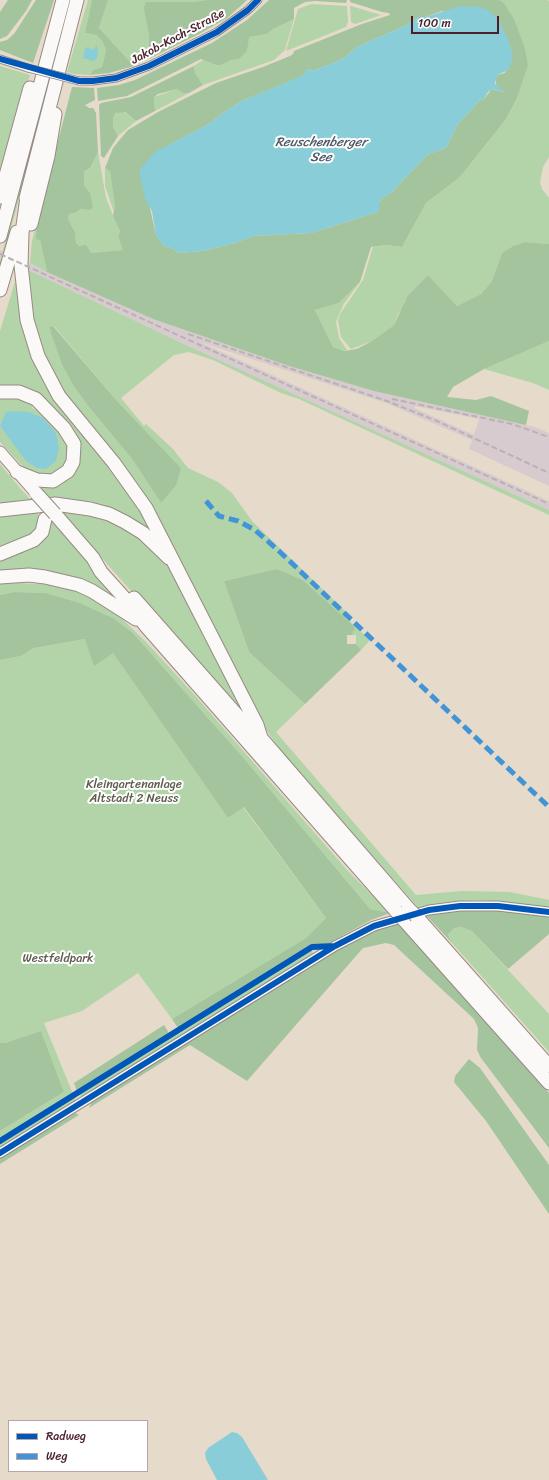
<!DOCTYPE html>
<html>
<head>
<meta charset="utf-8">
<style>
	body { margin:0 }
	#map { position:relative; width:549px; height:1480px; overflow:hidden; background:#e6daca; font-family:Sriracha,sans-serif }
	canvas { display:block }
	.legend { position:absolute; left:8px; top:1420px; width:140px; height:52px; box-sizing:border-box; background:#fff; border:1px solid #b7a5aa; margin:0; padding:5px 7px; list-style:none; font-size:12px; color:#4a1f2b }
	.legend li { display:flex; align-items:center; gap:8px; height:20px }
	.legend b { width:20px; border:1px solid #b7a5aa }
	.scale { position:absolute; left:411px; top:16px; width:88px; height:18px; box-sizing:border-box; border:2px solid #4a1f2b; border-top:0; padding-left:5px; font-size:12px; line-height:14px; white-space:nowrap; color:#4a1f2b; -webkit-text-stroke:3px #fff; paint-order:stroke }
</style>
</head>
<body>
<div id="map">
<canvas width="549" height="1480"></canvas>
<ul class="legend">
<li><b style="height:5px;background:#0057b8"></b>Radweg</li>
<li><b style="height:5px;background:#4194d7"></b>Weg</li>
</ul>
<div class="scale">100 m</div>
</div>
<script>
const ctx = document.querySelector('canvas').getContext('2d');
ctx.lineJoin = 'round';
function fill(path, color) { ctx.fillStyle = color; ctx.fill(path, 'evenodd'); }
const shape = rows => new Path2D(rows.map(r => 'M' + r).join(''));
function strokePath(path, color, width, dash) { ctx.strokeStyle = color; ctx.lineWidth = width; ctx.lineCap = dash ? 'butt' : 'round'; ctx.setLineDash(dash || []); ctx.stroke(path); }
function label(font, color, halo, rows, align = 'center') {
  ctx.font = font + ' Sriracha,sans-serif'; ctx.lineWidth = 4; ctx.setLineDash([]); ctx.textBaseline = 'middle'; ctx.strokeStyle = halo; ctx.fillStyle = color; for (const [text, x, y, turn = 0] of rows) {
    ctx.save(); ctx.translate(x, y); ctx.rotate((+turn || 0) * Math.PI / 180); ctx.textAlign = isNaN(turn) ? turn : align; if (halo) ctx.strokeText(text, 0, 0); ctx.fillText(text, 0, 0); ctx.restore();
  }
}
fill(shape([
	[0,250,153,319,289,366,374,391,511,421,535,427,549,433,549,486,469,449,472,440,386,403,200,342,549,501,549,510,184,344,0,257],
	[415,406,479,419,474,435,414,408]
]), '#d8cbcf');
fill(shape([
	[70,0,72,0,48,94,0,268,0,261],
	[88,0,92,0,85,33,96,35,102,41,106,50,102,67,93,70,90,75,74,74,67,72],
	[108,0,247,0,227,18,199,34,134,66,99,28],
	[499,0,548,0,549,2,549,157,543,167,540,182,542,189,549,198,549,244,525,242,513,246,502,253,492,281,481,294,457,306,428,275,404,302,403,308,398,314,394,325,372,341,351,349,341,337,338,321,340,314,363,280,373,247,386,245,402,247,426,203,460,177,506,119,517,98,528,66,503,2],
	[312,4,347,6,348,22,346,27,286,51,298,9],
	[350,6,351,6,381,15,355,24,351,22],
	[294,19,285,50,274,60,203,85,195,73,194,66,203,60,216,65,221,65,231,60,239,59,249,37,267,34,273,29],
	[0,66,30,75,14,125,0,179],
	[177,89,183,93,189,93,155,111,154,97],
	[118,112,124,112,136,121,118,136,113,127,113,119,115,113],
	[98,152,106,198,120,233,118,236,124,250,91,253,76,243,75,232,68,219,69,214,75,213,81,209,89,210,90,193,84,185,84,170,90,168],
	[105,168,110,170,115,206,114,212,105,186],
	[37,223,40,240,47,272,30,263,32,241],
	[19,269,31,348,127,487,160,542,111,508,90,501,48,499,35,484,77,458,54,413,0,390,0,331],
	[28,270,184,344,549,510,549,515,299,399,281,393,213,360,189,352,174,355,121,398,144,426,146,424,173,449,188,468,218,482,232,493,252,521,348,614,345,617,370,640,361,650,356,644,356,635,352,635,355,627,303,580,277,569,224,581,249,652,305,704,276,732,416,895,462,891,510,892,549,900,549,907,481,900,446,902,418,907,284,755,259,720,234,666,155,513,68,400,47,363,34,323],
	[54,326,117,401,181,468,161,503,132,459,89,407,73,385,49,327],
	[360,282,343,305,336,322,339,338,347,350,344,351,333,347,315,310,339,303],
	[549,341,549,390,533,383,484,369],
	[10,394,32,403,32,408,44,414,69,443,68,462,52,477,28,472,0,442,0,395],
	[0,464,19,487,31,500,0,505],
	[57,508,105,517,144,539,163,559,178,582,245,711,242,715],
	[37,510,40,523,31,536,0,549,0,515],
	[48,512,88,562,131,611,96,586,75,577,37,570,0,572,0,557,26,547],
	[19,583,55,585,74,590,113,610,146,642,192,692,347,870,390,913,370,909,247,762,132,632,113,618,80,603,46,593,14,592,0,595,0,584],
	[85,639,113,653,225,814,228,818,243,807,326,918,306,938,172,1019,138,973,82,1011,44,1023,73,1094,0,1139,0,1131,64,1092,41,1031,5,1043,0,1043,0,660,21,656,34,648],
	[461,927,472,931,549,1014,549,1052,452,943,448,933,454,928],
	[312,950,313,955,87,1097,82,1097,79,1094],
	[75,1096,75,1102,0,1150,0,1143]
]), '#b2d4a8');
fill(shape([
	[8,0,32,0,26,11,7,36,0,39,0,12],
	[36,0,54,0,33,63,0,50,0,42,7,40,14,34],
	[92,0,108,0,99,28,134,66,109,73,90,75,93,70,102,67,106,50,102,41,96,35,85,33],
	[208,0,247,0,227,18,199,34,149,59,149,34,144,8,146,2,195,2],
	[269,0,347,0,346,3,315,1,305,2,294,8,294,19,273,29,267,34,249,37,247,51,239,59,231,60,221,65,216,65,201,59,127,96,98,101,97,88,119,85,135,80,212,43,247,20],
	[350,0,499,0,503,2,514,19,525,49,528,66,517,98,506,119,460,177,426,203,402,247,386,245,371,247,360,282,339,303,315,310,333,347,344,351,357,349,372,341,394,325,407,297,428,275,457,306,481,294,492,281,502,253,513,246,525,242,549,244,549,341,484,369,453,387,447,397,476,400,491,396,529,411,526,425,374,391,289,366,153,319,47,272,40,240,36,239,37,223,72,87,94,88,95,100,85,105,89,108,93,108,96,113,98,152,90,168,84,171,84,185,90,193,93,208,89,210,81,209,75,213,69,214,68,219,75,232,76,243,80,246,86,245,91,253,123,250,118,236,120,232,113,216,115,206,110,171,105,168,113,148,122,137,128,130,158,112,216,83,263,67,290,56,293,54,294,51,362,24,390,15,389,13,382,12,350,2],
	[442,11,500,23,511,49,505,73,498,75,495,79,497,87,504,91,503,92,492,89,484,99,480,100,457,125,446,148,428,154,392,192,382,198,379,203,378,212,311,233,254,236,231,244,202,251,178,253,174,249,164,246,156,235,149,204,169,145,209,124,223,113,242,101,305,75,305,71,310,69,313,71,343,59,357,47,407,25,418,17,425,17],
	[194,66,195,73,203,85,189,93,183,93,177,89,158,94,154,97,155,111,136,121,125,112,115,113,113,119,113,127,118,136,104,158,101,156,99,105,101,103,131,97],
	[53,326,117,401,181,468,176,485,161,503,132,459,89,407,73,385,62,364,49,327],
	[277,569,303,580,355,627,352,635,347,635,347,644,356,644,361,650,305,704,249,652,224,581],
	[14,592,46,593,80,603,113,618,132,632,247,762,370,909,390,913,371,920,327,944,313,945,307,948,178,1028,172,1019,306,938,326,918,244,807,228,818,225,814,113,653,94,666,85,639,34,648,21,656,0,660,0,595],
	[499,909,549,915,549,934,508,969,472,931,461,927,454,928,448,934,452,943,425,914,437,911],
	[396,921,549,1093,549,1148,481,1058,477,1050,478,1028,474,1019,394,945,386,943,363,948,247,1081,190,1045,89,1108,93,1099,355,938],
	[164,1025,169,1033,77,1091,74,1083],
	[41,1031,64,1092,0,1131,0,1043,5,1043],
	[469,1059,480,1068,549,1165,549,1214,486,1121,454,1082,455,1076],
	[75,1113,79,1115,0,1164,0,1157,70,1114]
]), '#a3c49d');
fill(shape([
	[461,6,479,7,488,10,494,15,500,23,508,39,513,58,509,69,498,75,495,79,495,84,504,91,503,92,493,89,488,92,484,99,480,100,457,125,446,148,428,154,392,192,382,198,379,203,380,208,378,212,311,233,254,236,231,244,202,251,178,253,174,249,164,246,156,235,152,211,145,199,140,175,140,169,155,152,209,124,223,113,242,101,304,75,305,71,310,69,313,71,343,59,357,47,407,25,418,17,425,17],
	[97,45,98,52,96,60,93,61,83,58,85,49,87,47,93,50],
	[14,411,29,412,43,418,56,433,59,448,56,461,46,469,37,468,26,461,0,426,6,412],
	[232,1432,237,1433,242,1437,268,1480,217,1480,206,1459,205,1453,208,1448]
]), '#89cdd8');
const minor = shape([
	[0,59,28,68],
	[79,81,93,81,116,78,149,66,217,32,248,10,258,0]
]);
const tertiary = shape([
	[0,1153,335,946,374,926,429,910,460,906,498,906,549,912]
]);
const primary = shape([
	[0,452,36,493]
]);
const motorway = shape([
	[28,190,22,233,21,265,27,320,38,356,59,396,114,463,146,508,257,725,261,738],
	[0,197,30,88],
	[26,198,77,0],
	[31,224,48,156,55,114],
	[0,236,63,0],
	[0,290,17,232],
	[0,392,19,392,36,399,64,428,74,444,73,462,68,471,53,481,37,480,17,472],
	[0,510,55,504,90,509,109,514,125,522,143,533,169,558],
	[55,514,93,558,101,572,128,602,145,625,396,911],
	[0,554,34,540,42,532,45,519],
	[0,577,29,575,45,577,79,585,92,591,136,619],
	[134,598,251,731,261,738,408,908],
	[416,916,549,1066],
	[403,919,549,1083]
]);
strokePath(minor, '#978a84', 9);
strokePath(tertiary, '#978a84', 11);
strokePath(primary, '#978a84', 13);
strokePath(motorway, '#978a84', 15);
strokePath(minor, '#fbf9f7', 7);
strokePath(tertiary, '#fbf9f7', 9);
strokePath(primary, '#fbf9f7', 11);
strokePath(motorway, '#fbf9f7', 13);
strokePath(shape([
	[0,254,549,504],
	[188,334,387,401,437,421,549,473],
	[392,399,512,424,549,437]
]), '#b9b2b1', 2, [6, 3]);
const minorBridge = shape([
	[28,68,79,81]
]);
const motorwayBridge = shape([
	[36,493,55,514],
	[408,908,416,916],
	[396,911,403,919]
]);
strokePath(minorBridge, '#978a84', 9, []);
strokePath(motorwayBridge, '#978a84', 15, []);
strokePath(minorBridge, '#fbf9f7', 7);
strokePath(motorwayBridge, '#fbf9f7', 13);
strokePath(shape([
	[206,501,219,516,238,521,255,530,280,552,549,807]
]), '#4194d7', 5, [10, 5]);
strokePath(shape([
	[0,59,79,81,93,81,116,78,149,66,217,32,248,10,258,0],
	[0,1141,312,947,335,946],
	[0,1153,335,946,374,926,429,910,460,906,498,906,549,912]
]), '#0057b8', 6);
label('12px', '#4a1f2b', '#fff', [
	["Jakob-Koch-Straße",178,37,-28]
]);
label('12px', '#5f5d4d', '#fff', [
	["Kleingartenanlage",134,785],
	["Altstadt 2 Neuss",134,799],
	["Westfeldpark",58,959]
]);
label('italic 13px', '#525a6a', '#fff', [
	["Reuschenberger",321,143],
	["See",321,158]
]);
</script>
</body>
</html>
